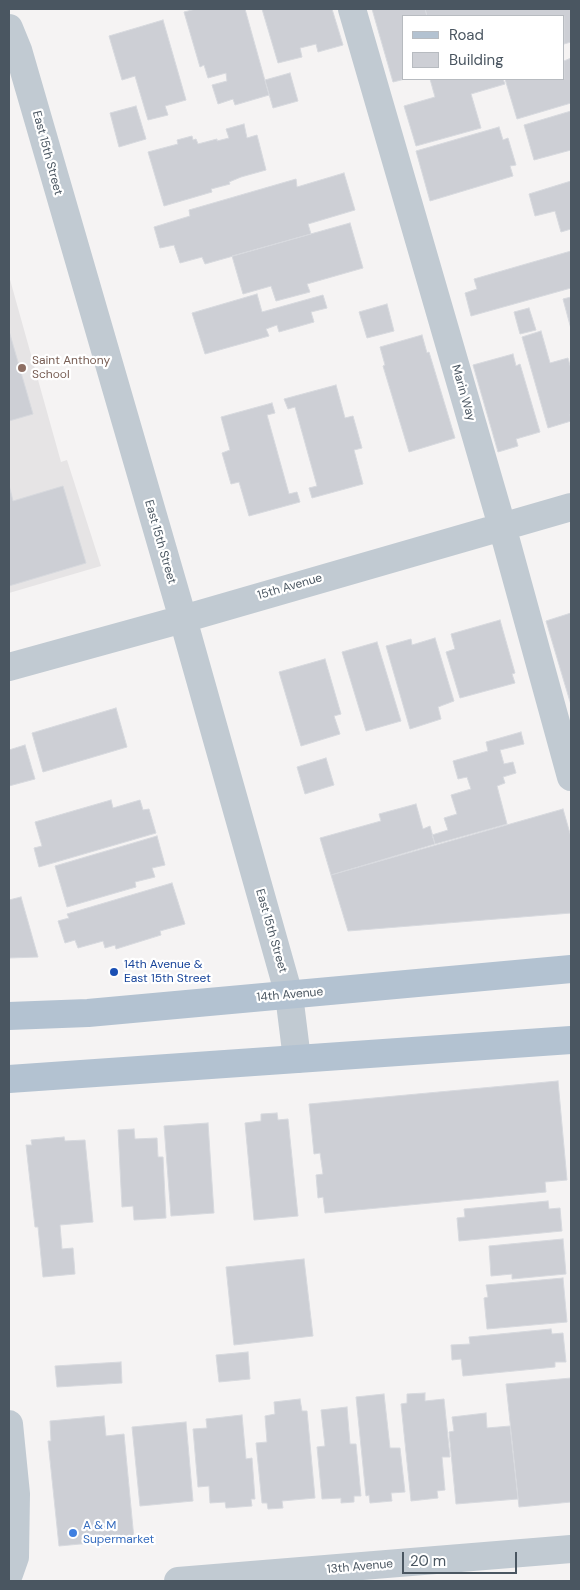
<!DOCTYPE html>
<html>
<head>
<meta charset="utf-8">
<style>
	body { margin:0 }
	#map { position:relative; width:580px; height:1590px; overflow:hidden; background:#f5f3f3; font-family:"DM Sans",sans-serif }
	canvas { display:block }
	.frame { position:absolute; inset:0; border:10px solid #4a5661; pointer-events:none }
	.legend { position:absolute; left:402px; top:15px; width:162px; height:65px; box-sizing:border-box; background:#fff; border:1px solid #b7bbc0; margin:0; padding:6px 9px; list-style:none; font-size:15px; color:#4a5661 }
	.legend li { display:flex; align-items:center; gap:10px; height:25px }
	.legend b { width:25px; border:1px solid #b7bbc0 }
	.scale { position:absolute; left:402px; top:1552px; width:115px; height:22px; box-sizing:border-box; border:2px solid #4a5661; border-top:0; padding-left:6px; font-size:15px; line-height:18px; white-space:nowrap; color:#4a5661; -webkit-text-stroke:4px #fff; paint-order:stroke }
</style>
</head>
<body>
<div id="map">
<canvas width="580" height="1590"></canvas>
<div class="frame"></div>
<ul class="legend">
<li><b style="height:6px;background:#b3c2d1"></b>Road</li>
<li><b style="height:14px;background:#cdcfd5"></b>Building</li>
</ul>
<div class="scale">20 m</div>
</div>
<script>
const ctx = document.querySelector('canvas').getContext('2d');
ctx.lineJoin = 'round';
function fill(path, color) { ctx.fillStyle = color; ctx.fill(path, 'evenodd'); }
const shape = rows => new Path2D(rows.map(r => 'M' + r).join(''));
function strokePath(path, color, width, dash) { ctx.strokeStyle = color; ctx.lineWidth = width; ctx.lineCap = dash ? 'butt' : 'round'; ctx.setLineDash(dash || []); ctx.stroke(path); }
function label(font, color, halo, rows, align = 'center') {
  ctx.font = font + ' "DM Sans",sans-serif'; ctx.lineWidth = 4.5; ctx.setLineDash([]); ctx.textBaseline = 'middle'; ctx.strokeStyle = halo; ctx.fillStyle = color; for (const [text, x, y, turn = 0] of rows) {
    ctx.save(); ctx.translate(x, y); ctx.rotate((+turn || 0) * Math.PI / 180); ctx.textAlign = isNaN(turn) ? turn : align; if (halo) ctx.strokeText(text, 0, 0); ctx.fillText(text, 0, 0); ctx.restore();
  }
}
fill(shape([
	[9,276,61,462,67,460,101,566,9,593]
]), '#e6e4e5');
const building = shape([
	[196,9,245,9,269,95,235,105,233,99,218,104,212,85,227,81,226,73,208,78,204,65,200,67,184,12,196,9],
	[262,9,332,9,343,45,318,52,316,44,300,48,302,57,278,63,262,9],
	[372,9,425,9,427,16,404,16,405,79,393,82,372,9],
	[425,9,571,9,571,42,564,44,564,16,427,16,425,9],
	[163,20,186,100,165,106,168,115,148,120,135,76,122,80,109,36,163,20],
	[571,58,571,103,517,119,505,79,564,79,564,61,571,58],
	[290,73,298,101,273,108,265,80,290,73],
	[430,79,503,79,505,84,471,94,481,128,416,146,404,106,435,97,430,79],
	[136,106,146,139,119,147,110,113,136,106],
	[571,111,571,150,534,160,524,125,571,111],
	[244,124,247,138,257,135,266,170,241,177,229,182,230,184,211,189,212,192,164,206,148,152,178,144,177,140,192,136,193,140,196,139,198,144,217,139,217,141,229,138,226,129,244,124],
	[499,127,503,140,508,138,516,165,510,166,513,176,430,201,416,151,499,127],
	[344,173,355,210,308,224,311,234,205,264,202,257,180,263,174,245,160,248,154,227,190,216,189,210,296,179,297,187,344,173],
	[571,181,571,229,561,232,555,211,535,216,529,194,571,181],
	[350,223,363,268,307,284,310,292,276,301,271,286,243,294,232,256,350,223],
	[571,251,571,288,471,316,465,293,477,289,474,279,571,251],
	[257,294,262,312,323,295,327,308,311,312,314,322,279,332,277,325,266,329,269,336,205,354,192,313,257,294],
	[571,297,571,329,563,299,571,297],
	[387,304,394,331,367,338,359,312,387,304],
	[529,308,536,330,520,334,514,312,529,308],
	[9,331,33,414,9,421,9,331],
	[541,331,550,363,568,358,571,369,571,414,570,414,571,421,548,428,522,337,541,331],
	[422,335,427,353,429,352,455,438,409,452,383,366,385,365,380,347,422,335],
	[513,354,516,366,520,364,540,432,516,439,518,446,498,452,473,365,513,354],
	[336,385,345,418,353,416,362,448,354,450,363,484,312,498,309,488,317,486,295,407,288,409,284,399,336,385],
	[272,403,275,413,267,415,289,494,297,492,300,502,249,516,239,482,231,484,222,453,230,450,221,417,272,403],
	[9,485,13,501,63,486,86,563,9,586,9,485],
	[571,613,571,705,546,621,571,613],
	[500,620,515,673,512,674,515,683,460,698,446,652,455,649,451,634,500,620],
	[435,638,454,701,438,707,441,719,410,729,386,646,411,639,412,645,435,638],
	[377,642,401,721,366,731,342,652,377,642],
	[325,659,341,714,334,716,340,734,301,746,279,672,325,659],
	[116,708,127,747,43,772,32,733,116,708],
	[521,732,524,744,500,750,504,764,513,762,516,773,503,777,505,783,497,786,507,824,435,844,432,835,448,830,444,818,457,814,451,795,471,789,467,777,458,779,453,761,488,751,486,742,521,732],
	[25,745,35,779,9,786,9,750,25,745],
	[326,758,334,785,305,794,297,767,326,758],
	[111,800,113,808,140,800,143,810,149,809,156,833,39,867,34,848,42,846,35,822,111,800],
	[416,804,423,829,430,826,435,844,331,875,320,838,381,821,379,814,416,804],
	[563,809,571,837,571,913,348,931,331,875,563,809],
	[157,836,165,865,152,868,155,877,135,882,136,887,67,907,55,866,157,836],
	[172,883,185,924,160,931,161,935,116,949,115,945,105,948,103,941,78,948,75,940,65,943,58,921,69,918,67,914,172,883],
	[21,897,38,957,9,958,9,900,21,897],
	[558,1081,567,1180,545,1182,546,1192,325,1213,323,1197,318,1198,316,1175,323,1174,320,1153,314,1154,309,1104,558,1081],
	[277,1113,278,1120,288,1119,298,1216,254,1220,245,1123,261,1121,261,1114,277,1113],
	[208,1123,214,1213,171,1216,164,1126,208,1123],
	[134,1129,135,1139,157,1138,158,1157,163,1157,166,1218,134,1220,133,1206,122,1207,118,1130,134,1129],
	[64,1137,65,1141,85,1140,93,1222,60,1225,62,1249,73,1248,75,1274,43,1277,38,1227,35,1227,26,1145,32,1145,31,1140,64,1137],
	[548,1201,549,1209,560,1208,562,1231,459,1241,457,1218,465,1217,464,1209,548,1201],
	[563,1239,566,1274,512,1279,512,1274,491,1276,489,1246,563,1239],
	[304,1259,313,1336,234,1345,226,1267,304,1259],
	[563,1278,567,1322,487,1329,484,1298,488,1297,486,1285,563,1278],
	[551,1329,552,1334,563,1333,566,1362,555,1362,555,1367,463,1376,461,1359,452,1360,451,1345,470,1344,469,1337,551,1329],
	[248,1352,250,1379,219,1382,216,1355,248,1352],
	[121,1362,122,1383,57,1387,55,1366,121,1362],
	[571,1378,571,1502,519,1507,506,1384,571,1378],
	[425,1393,425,1401,444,1399,450,1457,442,1457,445,1490,437,1491,438,1498,411,1501,401,1404,407,1403,407,1394,425,1393],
	[384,1394,390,1448,400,1448,405,1492,391,1493,392,1501,370,1503,369,1495,366,1496,356,1397,384,1394],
	[300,1399,302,1411,307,1411,315,1498,282,1501,283,1508,268,1509,267,1503,262,1503,256,1443,267,1442,265,1416,275,1414,274,1402,300,1399],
	[347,1407,350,1444,356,1444,361,1496,354,1496,354,1502,341,1503,341,1498,322,1499,317,1447,325,1446,321,1410,347,1407],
	[486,1413,487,1428,510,1426,518,1499,456,1504,449,1432,454,1431,452,1417,486,1413],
	[242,1415,246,1459,252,1458,255,1499,251,1499,252,1506,226,1508,225,1502,210,1503,209,1486,198,1487,193,1429,207,1428,206,1419,242,1415],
	[104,1416,106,1436,124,1434,134,1539,59,1546,48,1441,51,1441,50,1421,104,1416],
	[186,1422,193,1501,140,1506,132,1427,186,1422]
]);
fill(building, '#cdcfd5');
strokePath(building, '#d7d9de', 1);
strokePath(shape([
	[352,9,502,526,571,777],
	[9,28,18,50,183,619,289,995,297,1059],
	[9,667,183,619,571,507],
	[9,1424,16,1494,15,1557,9,1574],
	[178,1581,571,1549]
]), '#c1cad2', 28);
strokePath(shape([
	[9,1016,88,1013,571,969],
	[9,1079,571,1040]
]), '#b3c2d1', 28);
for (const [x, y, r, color] of [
	[22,368,5,"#8d6e63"],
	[114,972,5,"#1a4fb4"],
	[73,1533,5,"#3f7fe0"]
]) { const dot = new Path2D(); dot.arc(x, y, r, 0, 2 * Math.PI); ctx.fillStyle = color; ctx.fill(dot); strokePath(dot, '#fff', 2); }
label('12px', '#4a5661', '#fff', [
	["East 15th Street",47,153,75],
	["Marin Way",463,393,74],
	["East 15th Street",160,542,74],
	["15th Avenue",290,587,-16],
	["East 15th Street",271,931,74],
	["14th Avenue",290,995,-5],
	["13th Avenue",360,1567,-5]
]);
label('12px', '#785e54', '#fff', [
	["Saint Anthony",32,361],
	["School",32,375]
], 'left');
label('12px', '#164399', '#fff', [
	["14th Avenue &",124,965],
	["East 15th Street",124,979]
], 'left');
label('12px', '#366cbe', '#fff', [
	["A & M",83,1526],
	["Supermarket",83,1540]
], 'left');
</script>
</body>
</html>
